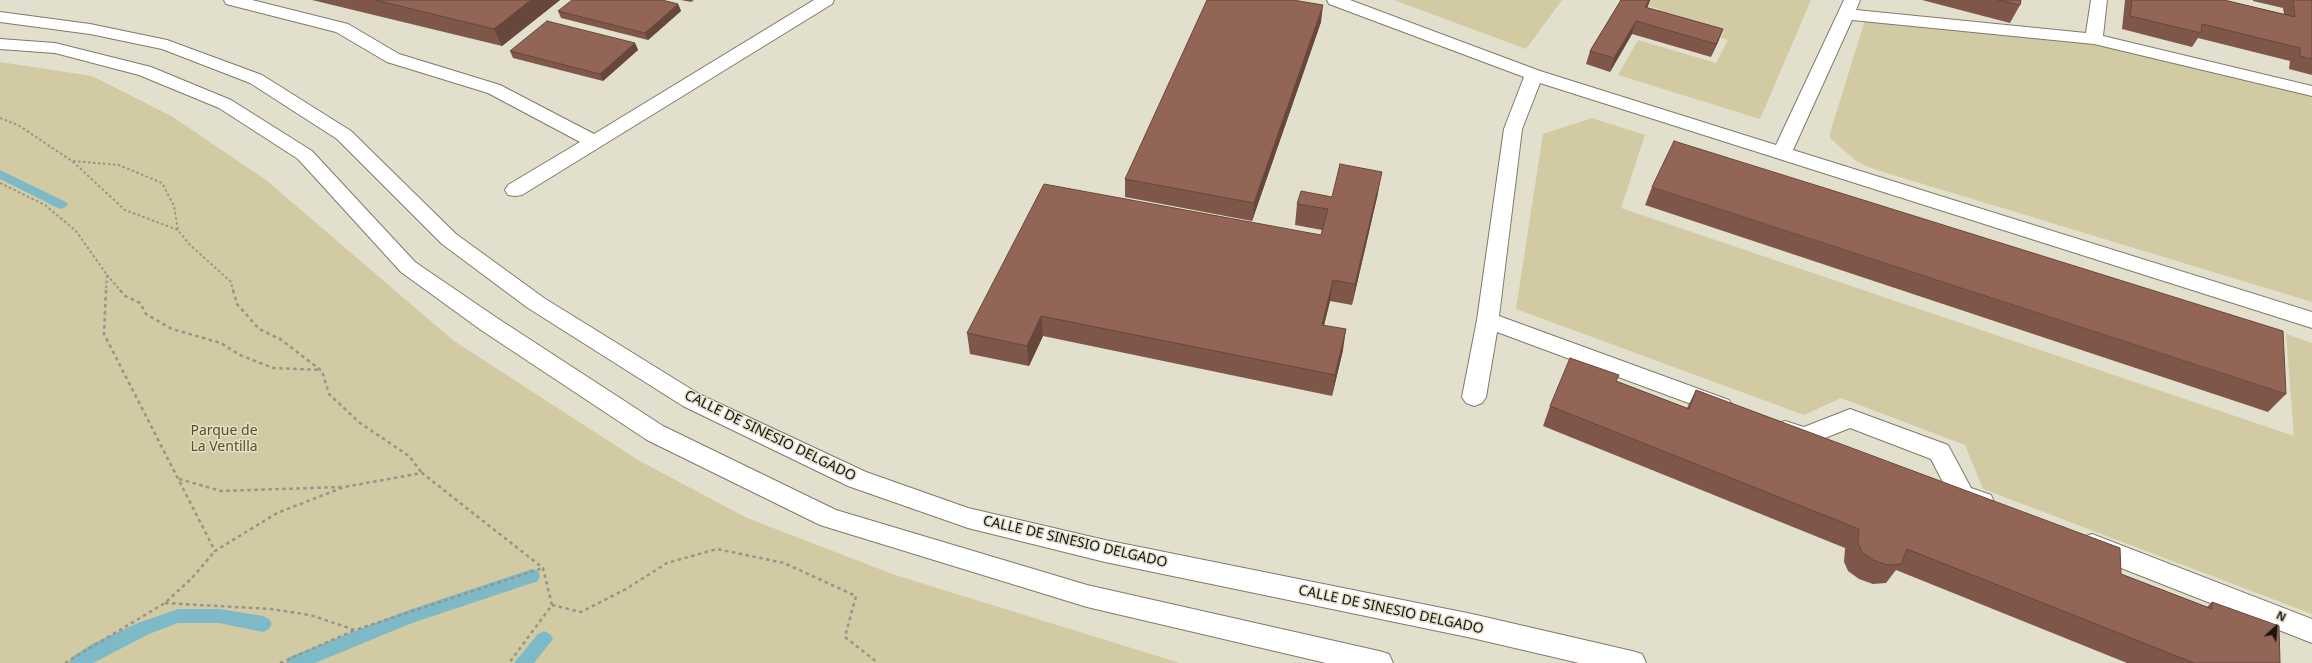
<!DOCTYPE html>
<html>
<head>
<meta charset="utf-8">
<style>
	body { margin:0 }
	#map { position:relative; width:2312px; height:663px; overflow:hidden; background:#e3dfcd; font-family:"Noto Sans",sans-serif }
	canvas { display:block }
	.north { position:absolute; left:2256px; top:607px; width:40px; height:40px; -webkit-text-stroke:3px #e3dfcd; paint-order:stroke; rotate:26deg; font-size:11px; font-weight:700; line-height:16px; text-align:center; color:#16150f }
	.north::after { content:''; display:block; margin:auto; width:14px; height:18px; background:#16150f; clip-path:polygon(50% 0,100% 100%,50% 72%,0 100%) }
</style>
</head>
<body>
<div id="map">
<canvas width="2312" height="663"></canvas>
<div class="north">N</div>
</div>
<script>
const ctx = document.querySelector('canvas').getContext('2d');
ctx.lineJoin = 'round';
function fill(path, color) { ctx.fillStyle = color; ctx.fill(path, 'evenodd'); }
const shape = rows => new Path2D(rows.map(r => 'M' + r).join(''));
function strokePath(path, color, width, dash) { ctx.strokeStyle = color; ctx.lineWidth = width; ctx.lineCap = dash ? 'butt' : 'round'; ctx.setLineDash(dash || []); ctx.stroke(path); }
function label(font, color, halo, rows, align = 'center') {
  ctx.font = font + ' "Noto Sans",sans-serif'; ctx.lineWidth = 3; ctx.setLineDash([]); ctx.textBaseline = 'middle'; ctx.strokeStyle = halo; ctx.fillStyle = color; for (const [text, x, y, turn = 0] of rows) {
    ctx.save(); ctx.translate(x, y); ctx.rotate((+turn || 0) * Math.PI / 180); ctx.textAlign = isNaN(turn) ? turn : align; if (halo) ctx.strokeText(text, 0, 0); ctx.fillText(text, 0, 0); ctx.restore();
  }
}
fill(shape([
	[1394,0,1562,0,1526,49],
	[1626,0,1811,0,1760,119,1618,75,1638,40,1716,63,1728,40,1654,18,1659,9],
	[1865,20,2094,39,2312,91,2312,302,1890,174,1868,167,1855,160,1830,138,1830,133],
	[0,62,92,76,173,117,266,180,454,341,638,460,747,518,895,575,1180,663,0,663],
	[1592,118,1645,135,1621,208,2294,436,2286,334,2312,343,2312,614,1983,489,1965,445,1841,398,1804,415,1516,309,1543,134]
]), '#d2caa3');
fill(shape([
	[0,170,66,202,68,205,62,209,58,208,0,179,0,170],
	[532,569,538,571,540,576,538,581,412,623,315,663,286,663,289,657,403,612,532,569],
	[178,609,219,609,263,616,269,619,272,624,269,629,263,632,219,623,178,623,149,634,93,663,69,663,72,657,94,643,138,623,178,609],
	[544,631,550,634,553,639,534,663,514,663,538,634,544,631]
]), '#7eb9c7');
const minor = shape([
	[224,0,252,0,348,24,399,54,500,85,594,134,814,0,834,0,832,4,522,195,515,196,508,195,505,190,508,185,580,142,488,93,387,62,336,32,226,4,224,0],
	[1327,0,1350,0,1540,71,1776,145,1844,0,1860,0,1856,10,2086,33,2091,0,2107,0,2103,36,2312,86,2312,96,2094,44,1852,20,1793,150,2312,312,2312,328,1540,83,1522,129,1499,316,1729,400,1733,406,1729,412,1721,415,1497,332,1486,397,1482,403,1474,406,1466,403,1462,397,1477,320,1504,129,1524,77,1329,4,1327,0],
	[1850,409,1948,445,1971,488,1991,495,1994,502,1991,509,1982,512,1953,502,1931,459,1850,428,1805,446,1777,437,1773,430,1777,423,1785,421,1804,427,1850,409],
	[2092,534,2312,619,2312,643,2083,553,2079,545,2083,537,2092,534]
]);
const major = shape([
	[0,12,90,24,167,40,262,75,351,131,456,234,544,298,699,394,866,472,968,508,1105,540,1472,614,1632,651,1642,654,1646,663,1579,663,1472,638,1105,562,968,528,848,486,683,406,528,308,442,244,337,139,250,83,162,49,90,34,0,22,0,12],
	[0,39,55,43,151,67,231,100,312,151,415,262,497,318,663,426,836,510,1087,585,1379,651,1389,654,1393,663,1326,663,1087,607,820,525,647,440,481,330,401,272,298,159,219,108,139,75,55,53,0,49,0,39]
]);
strokePath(minor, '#7e7b6a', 2);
strokePath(major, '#7e7b6a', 2);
strokePath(shape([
	[0,118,18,125,72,161,125,210,178,230,189,244,231,282,233,291],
	[73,161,119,165,162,183,174,206,178,230],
	[0,183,45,205,76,231,107,275,106,291],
	[107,275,121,291]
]), '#989588', 2, [2.5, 2.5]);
strokePath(shape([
	[106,290,104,334,215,551,277,513,344,487,422,473,543,568,552,605,509,663],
	[120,290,125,296,140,303,146,314,172,329,221,343,240,355,273,368,321,370],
	[233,290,237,304,259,329,280,339,322,371,329,394,360,423,409,456,422,473],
	[179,479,221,491,342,487],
	[165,603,271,609,310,615,355,630,543,568],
	[552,605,581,612,626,589,667,563,717,549,784,563,856,596,845,637,878,663],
	[65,663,165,603,192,578,215,551],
	[280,663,355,630]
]), '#989588', 2.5, [3.5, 3.5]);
fill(minor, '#fff');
fill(major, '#fff');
fill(shape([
	[312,0,560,0,502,46],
	[681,0,694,0,691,2],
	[1621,0,1650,0,1647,8,1723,29,1718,42,1711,57,1632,34,1610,72,1586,64,1590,51],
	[1922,0,2021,0,2020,5,2010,23],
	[2125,0,2224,0,2284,14,2283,8,2253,1,2253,0,2312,0,2312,75,2289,69,2290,61,2198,38,2192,47,2122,29],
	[678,4,681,11,648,40,561,18,558,11],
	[1321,22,1252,221,1125,197,1125,179],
	[635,43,638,50,603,81,513,58,510,51],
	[1652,187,2286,394,2268,412,1645,205],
	[1378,193,1352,305,1330,301,1324,325,1343,350,1332,396,1043,336,1029,366,970,354,967,333,1321,235,1322,230,1295,225,1297,204,1332,197],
	[1616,381,1687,408,1696,390,2121,574,2207,607,2212,602,2280,663,2127,663,1896,570,1886,583,1873,584,1859,579,1848,571,1844,562,1845,548,1543,426,1550,406]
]), '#7e574a');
fill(shape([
	[531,0,560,0,502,46,494,29],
	[1649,0,1650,0,1647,8,1645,7],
	[678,4,681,11,648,40,645,33],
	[1323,5,1321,22,1252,221,1254,203],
	[1636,21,1632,34,1610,72,1614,58],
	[1723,29,1718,42,1711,57,1716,44],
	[635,43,638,50,603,81,600,74],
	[1382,172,1378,193,1352,305,1355,284],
	[1333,280,1330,301,1319,345,1322,325],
	[1041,316,1043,336,1029,366,1027,346],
	[1346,329,1343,350,1332,396,1335,375]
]), '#67473c');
const building = shape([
	[375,0,531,0,494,29,375,0],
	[572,0,662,0,678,4,645,33,558,11,572,0],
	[1207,0,1293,0,1323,5,1254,203,1125,179,1207,0],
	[1621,0,1649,0,1645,7,1723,29,1716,44,1636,21,1614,58,1590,51,1621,0],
	[1998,0,2021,0,2020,5,1998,0],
	[2132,0,2224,0,2295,17,2293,0,2312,0,2312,59,2300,56,2300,48,2202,24,2201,33,2130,16,2132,0],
	[547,21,635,43,600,74,510,51,547,21],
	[1674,141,2283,331,2286,394,1652,187,1674,141],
	[1340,164,1382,172,1355,284,1333,280,1322,325,1346,329,1335,375,1041,316,1027,346,967,333,1044,184,1321,235,1328,209,1297,204,1301,191,1332,197,1340,164],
	[1570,358,1619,375,1616,381,1689,409,1696,390,2120,548,2121,574,2212,609,2212,602,2279,626,2280,663,2194,663,1907,549,1901,564,1888,565,1873,560,1862,552,1858,543,1859,529,1550,406,1570,358]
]);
fill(building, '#936556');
strokePath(building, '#67473c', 1);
label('14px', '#5d511a', '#e3dfcd', [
	["Parque de",224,431],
	["La Ventilla",224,447]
]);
label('14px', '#16150f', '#e3dfcd', [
	["CALLE DE SINESIO DELGADO",770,436,26],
	["CALLE DE SINESIO DELGADO",1075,542,13],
	["CALLE DE SINESIO DELGADO",1391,610,12]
]);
</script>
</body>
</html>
